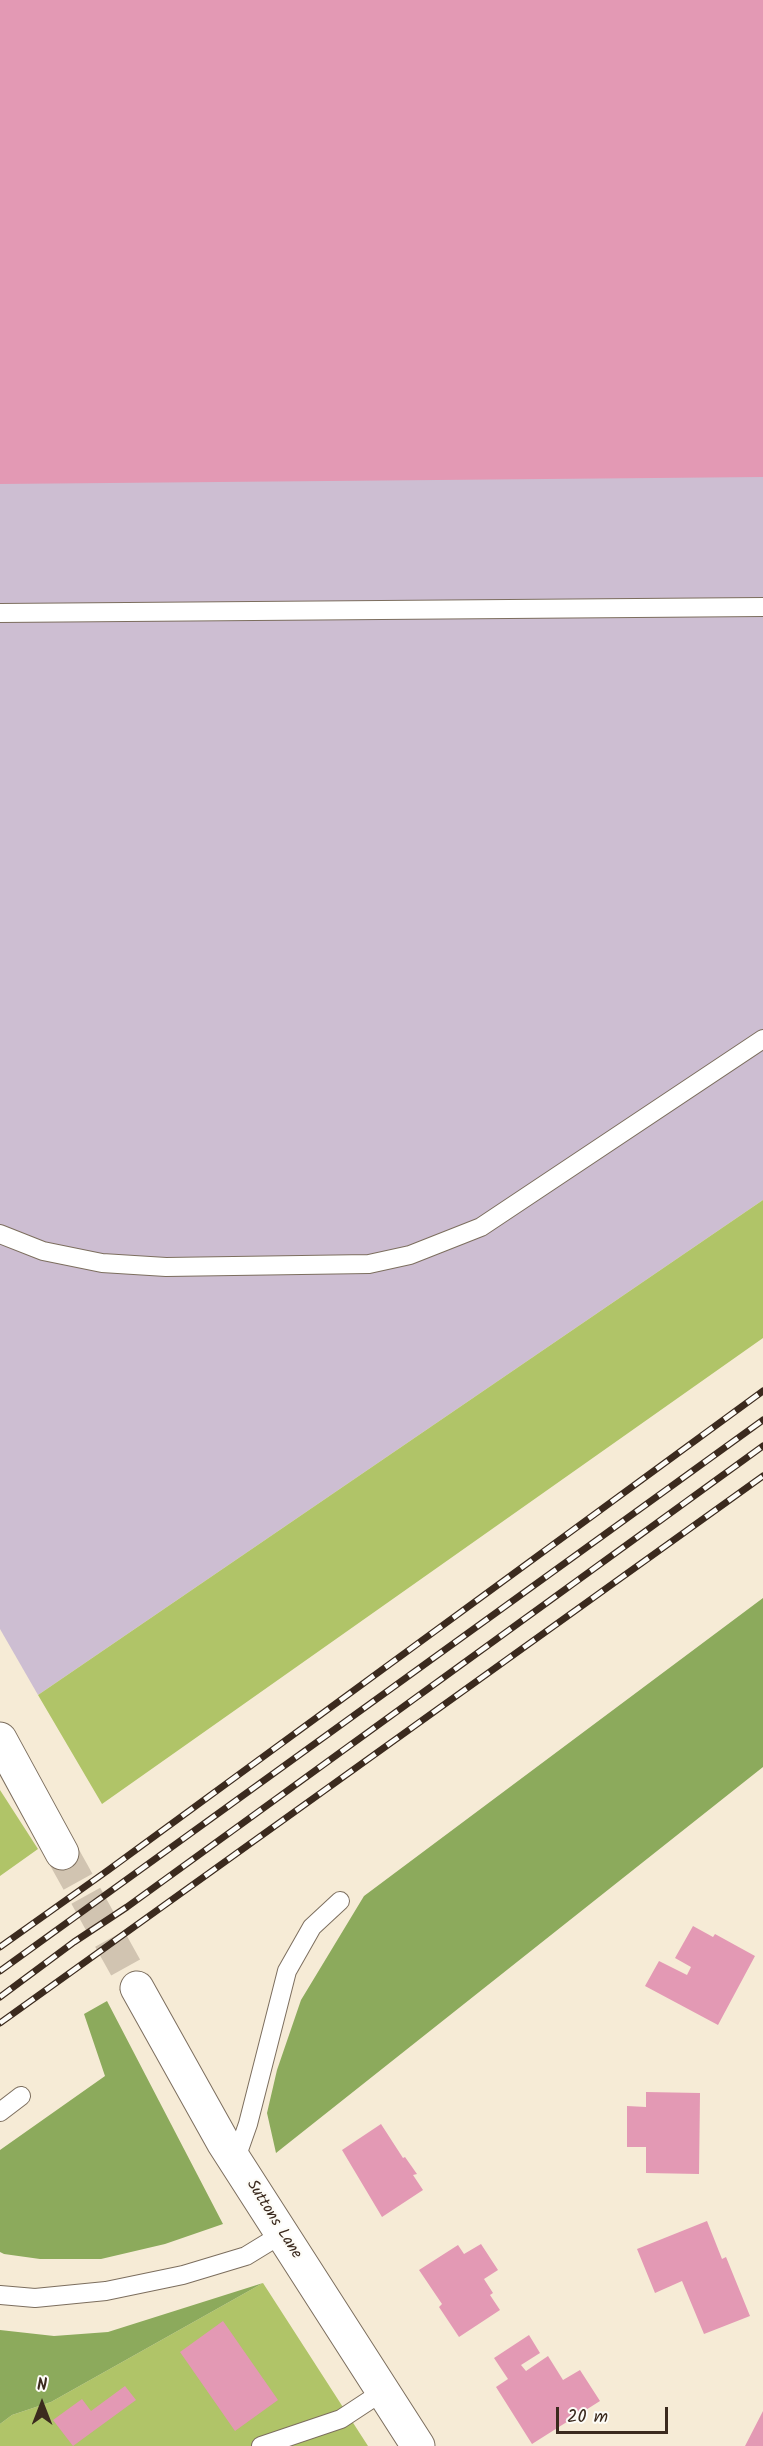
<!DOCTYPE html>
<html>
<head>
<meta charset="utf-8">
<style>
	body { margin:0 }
	#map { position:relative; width:763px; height:2446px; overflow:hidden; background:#f6ebd6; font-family:Kalam,sans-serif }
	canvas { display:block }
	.north { position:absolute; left:12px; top:2374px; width:60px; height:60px; -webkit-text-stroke:4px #fdfcf7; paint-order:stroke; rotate:0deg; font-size:16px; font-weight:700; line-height:24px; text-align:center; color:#3b2a1e }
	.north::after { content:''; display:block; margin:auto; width:21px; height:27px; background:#3b2a1e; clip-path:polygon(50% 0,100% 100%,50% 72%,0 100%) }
	.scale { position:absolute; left:556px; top:2407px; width:112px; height:27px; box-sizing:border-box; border:3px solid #3b2a1e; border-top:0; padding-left:8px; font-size:18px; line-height:21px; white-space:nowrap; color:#3b2a1e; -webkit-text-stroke:4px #fdfcf7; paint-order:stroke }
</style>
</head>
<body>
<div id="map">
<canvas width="763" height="2446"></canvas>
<div class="north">N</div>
<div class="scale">20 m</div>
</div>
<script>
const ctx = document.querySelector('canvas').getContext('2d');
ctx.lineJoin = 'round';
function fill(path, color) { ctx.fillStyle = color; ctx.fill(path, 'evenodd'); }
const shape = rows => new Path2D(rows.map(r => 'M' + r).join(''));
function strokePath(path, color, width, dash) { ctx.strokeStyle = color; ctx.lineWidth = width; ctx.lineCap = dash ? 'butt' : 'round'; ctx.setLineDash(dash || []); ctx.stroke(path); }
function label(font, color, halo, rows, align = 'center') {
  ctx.font = font + ' Kalam,sans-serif'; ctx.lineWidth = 4.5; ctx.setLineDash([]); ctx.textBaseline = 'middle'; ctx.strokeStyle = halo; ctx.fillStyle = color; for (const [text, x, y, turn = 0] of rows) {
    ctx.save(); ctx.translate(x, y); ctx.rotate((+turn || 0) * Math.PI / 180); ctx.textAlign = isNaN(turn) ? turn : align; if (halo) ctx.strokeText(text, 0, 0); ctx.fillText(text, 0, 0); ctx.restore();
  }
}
fill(shape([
	[0,0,763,0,763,1200,38,1695,0,1629]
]), '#cdbed2');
fill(shape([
	[763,1200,763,1338,102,1804,38,1695],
	[0,1790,38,1849,0,1876],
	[263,2283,368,2446,0,2446,0,2424,12,2415,51,2402]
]), '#b0c468');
fill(shape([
	[763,1598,763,1767,276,2153,267,2113,277,2070,301,2000,364,1896],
	[107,2001,223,2224,165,2244,101,2259,40,2259,4,2254,0,2252,0,2150,105,2076,84,2014],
	[263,2283,51,2402,12,2415,0,2424,0,2330,54,2336,108,2332]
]), '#8caa5c');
fill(shape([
	[0,0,763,0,763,477,0,484],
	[693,1926,713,1937,715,1934,755,1956,718,2025,645,1986,659,1961,687,1975,691,1967,675,1958],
	[646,2092,700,2093,699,2174,646,2173,646,2147,627,2147,627,2106,646,2107],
	[381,2124,403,2158,405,2157,417,2174,413,2175,423,2190,382,2217,342,2150],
	[707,2221,722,2259,726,2257,750,2316,704,2334,682,2281,655,2293,637,2249],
	[481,2244,498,2270,484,2279,493,2293,490,2295,500,2310,459,2337,439,2307,442,2304,419,2270,458,2245,464,2254],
	[223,2321,278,2400,235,2431,180,2352],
	[529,2335,540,2353,521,2365,526,2371,548,2356,563,2380,580,2370,600,2401,532,2444,496,2387,508,2379,494,2358],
	[125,2386,136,2400,73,2446,53,2420,82,2399,91,2411],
	[763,2411,763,2446,745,2446]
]), '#e399b4');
strokePath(shape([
	[62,1853,137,1988]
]), '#d1c4b1', 33, [33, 16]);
const service = shape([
	[0,613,763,607],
	[0,1234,43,1251,102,1263,166,1267,369,1264,410,1255,481,1227,763,1039],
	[0,2112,21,2096],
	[235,2161,248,2124,287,1971,312,1927,340,1901],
	[0,2295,35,2298,106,2291,183,2275,246,2256,282,2234],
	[261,2446,341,2419,382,2392]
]);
const tertiary = shape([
	[0,1739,62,1853],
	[137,1988,223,2142,418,2446]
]);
strokePath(service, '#7c6e5e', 20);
strokePath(tertiary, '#7c6e5e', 35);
strokePath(service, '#fff', 18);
strokePath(tertiary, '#fff', 33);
const rail = shape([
	[0,1947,107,1871,763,1391],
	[0,1971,763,1420],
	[0,1997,74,1942,127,1907,763,1446],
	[0,2023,763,1476]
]);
strokePath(rail, '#3b2a1e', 7);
strokePath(rail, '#fdfcf7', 4.5, [14]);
label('16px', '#3b2a1e', '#fdfcf7', [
	["Suttons Lane",273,2220,58]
]);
</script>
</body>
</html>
